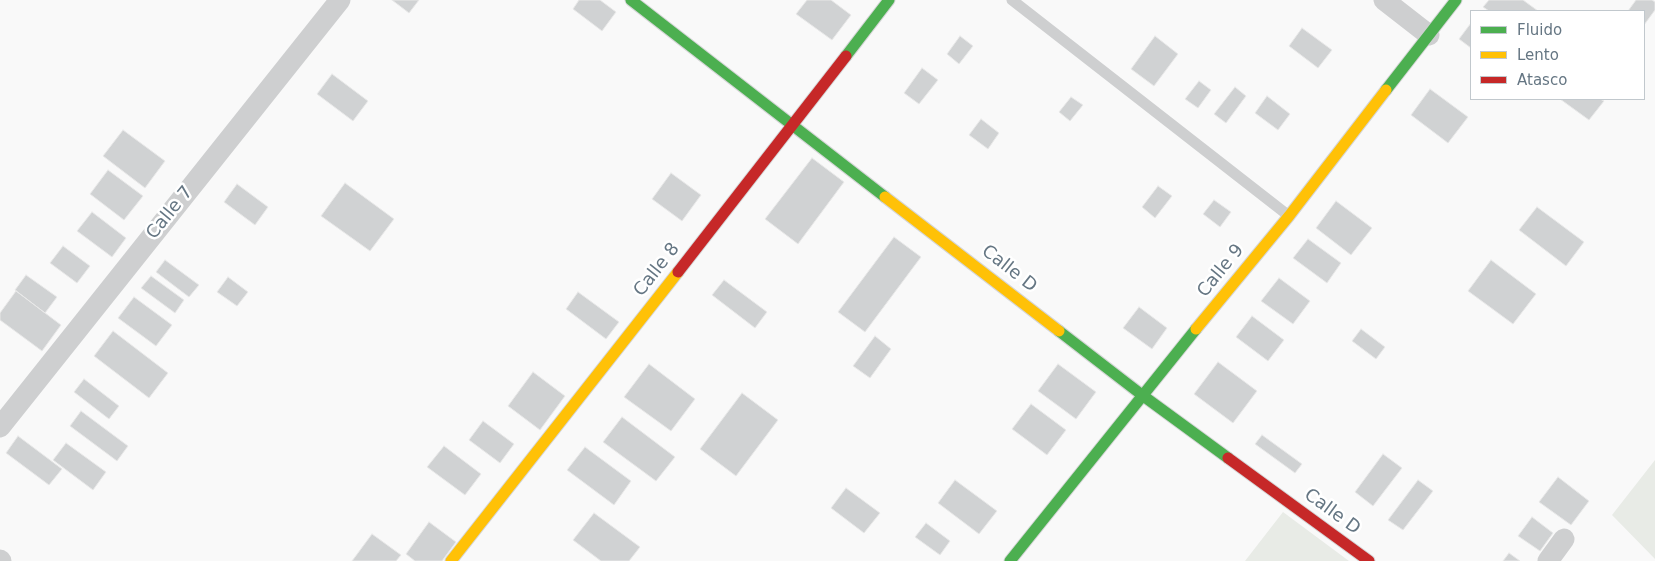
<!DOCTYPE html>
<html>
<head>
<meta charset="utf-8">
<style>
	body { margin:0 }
	#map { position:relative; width:1655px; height:561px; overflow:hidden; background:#f9f9f9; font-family:"DejaVu Sans",sans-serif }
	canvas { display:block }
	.legend { position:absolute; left:1470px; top:10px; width:175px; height:90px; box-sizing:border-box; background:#fff; border:1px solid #c1c8cd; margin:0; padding:6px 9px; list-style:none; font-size:15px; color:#657683 }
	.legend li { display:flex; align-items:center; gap:10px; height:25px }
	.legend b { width:25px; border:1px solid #c1c8cd }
</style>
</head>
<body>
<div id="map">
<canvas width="1655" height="561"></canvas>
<ul class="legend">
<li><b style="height:6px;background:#4caf50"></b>Fluido</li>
<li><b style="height:6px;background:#ffc107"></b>Lento</li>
<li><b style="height:6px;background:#c62828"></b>Atasco</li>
</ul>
</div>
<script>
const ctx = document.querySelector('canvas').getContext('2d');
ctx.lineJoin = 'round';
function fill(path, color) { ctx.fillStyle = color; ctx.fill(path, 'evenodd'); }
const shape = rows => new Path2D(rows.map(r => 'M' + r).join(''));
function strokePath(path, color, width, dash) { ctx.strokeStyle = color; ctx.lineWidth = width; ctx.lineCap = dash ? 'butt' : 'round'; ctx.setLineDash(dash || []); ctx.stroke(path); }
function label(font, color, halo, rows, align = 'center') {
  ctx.font = font + ' "DejaVu Sans",sans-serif'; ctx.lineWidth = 5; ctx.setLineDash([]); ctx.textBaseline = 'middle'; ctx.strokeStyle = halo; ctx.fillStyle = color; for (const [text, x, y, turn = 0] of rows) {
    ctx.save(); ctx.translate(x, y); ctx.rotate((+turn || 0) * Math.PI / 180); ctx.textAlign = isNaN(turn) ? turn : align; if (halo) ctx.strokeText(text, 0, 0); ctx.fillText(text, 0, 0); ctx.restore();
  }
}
fill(shape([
	[1655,460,1655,559,1612,515],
	[1283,512,1349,561,1245,561]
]), '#e8ebe6');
const building = shape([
	[392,0,419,0,409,13,392,0],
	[579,0,600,0,616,12,602,31,573,9,579,0],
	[807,0,831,0,851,15,832,40,796,14,807,0],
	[1489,0,1523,0,1538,11,1489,11,1483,7,1489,0],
	[1636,0,1652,0,1655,2,1655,10,1644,25,1644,11,1628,11,1636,0],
	[1471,23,1471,48,1459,39,1471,23],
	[1302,28,1332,50,1318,68,1289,46,1302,28],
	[960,36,973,46,959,64,947,54,960,36],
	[1155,36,1178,54,1154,86,1131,69,1155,36],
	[922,68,938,80,919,104,904,93,922,68],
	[332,74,368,101,353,121,317,94,332,74],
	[1199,81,1211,90,1198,108,1185,99,1199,81],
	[1235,87,1246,96,1226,123,1214,114,1235,87],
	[1430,89,1468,117,1448,143,1411,115,1430,89],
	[1267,96,1290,114,1278,130,1255,113,1267,96],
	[1071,97,1083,105,1070,121,1059,112,1071,97],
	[1560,99,1600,99,1604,101,1589,120,1560,99],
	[981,119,999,133,988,149,969,135,981,119],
	[123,130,165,161,145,188,103,156,123,130],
	[812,158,844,182,798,244,765,219,812,158],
	[108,170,143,196,124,220,90,194,108,170],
	[671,173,701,195,682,221,652,199,671,173],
	[345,183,394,219,370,251,321,216,345,183],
	[237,184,268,207,255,225,224,202,237,184],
	[1158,186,1172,196,1155,218,1142,207,1158,186],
	[1214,200,1231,212,1220,227,1203,214,1214,200],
	[1336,201,1372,228,1351,255,1316,228,1336,201],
	[1537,207,1584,242,1566,266,1519,230,1537,207],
	[92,212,126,238,112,257,77,231,92,212],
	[894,237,921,257,865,332,838,312,894,237],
	[1308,239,1341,263,1327,283,1293,258,1308,239],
	[63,246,90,266,77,283,50,263,63,246],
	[165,260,199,285,189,297,156,272,165,260],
	[1491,260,1536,294,1513,324,1468,291,1491,260],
	[26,275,57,297,45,313,15,290,26,275],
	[151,276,184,300,175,313,141,288,151,276],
	[228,277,248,292,237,306,217,292,228,277],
	[1279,278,1310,301,1293,324,1261,301,1279,278],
	[724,280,767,312,755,328,712,295,724,280],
	[16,291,61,325,42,351,0,320,0,313,16,291],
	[578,292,619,322,606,339,566,309,578,292],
	[134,297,172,325,156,346,118,318,134,297],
	[1139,307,1167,328,1152,349,1123,328,1139,307],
	[1252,316,1284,340,1268,361,1236,337,1252,316],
	[1361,329,1385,347,1376,359,1352,341,1361,329],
	[113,331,168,373,149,398,94,356,113,331],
	[875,336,891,349,870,378,853,366,875,336],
	[1218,362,1257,391,1233,423,1194,394,1218,362],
	[649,364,695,399,671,431,624,397,649,364],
	[1058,364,1096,392,1076,419,1038,391,1058,364],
	[533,372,565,396,540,430,508,406,533,372],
	[84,379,119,406,109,419,74,392,84,379],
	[742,393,778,420,736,476,700,449,742,393],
	[1031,404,1066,430,1047,455,1012,429,1031,404],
	[81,411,128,446,117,461,70,426,81,411],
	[622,417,675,457,656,481,603,442,622,417],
	[483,421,514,444,500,463,469,440,483,421],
	[1262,435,1302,464,1295,473,1255,444,1262,435],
	[18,436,62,469,49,485,6,453,18,436],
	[66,443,106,472,93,490,53,460,66,443],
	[444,446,481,474,465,495,427,467,444,446],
	[585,447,631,481,614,505,567,470,585,447],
	[1383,454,1402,468,1373,506,1355,492,1383,454],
	[1558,477,1589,501,1571,525,1539,502,1558,477],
	[955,480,997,511,979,534,938,503,955,480],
	[1418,480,1433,491,1403,530,1388,520,1418,480],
	[846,488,880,513,864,533,831,508,846,488],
	[594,513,640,547,629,561,601,561,573,540,594,513],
	[1532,517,1553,533,1540,551,1518,536,1532,517],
	[429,522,456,542,442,561,415,561,406,554,429,522],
	[926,523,950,541,940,555,915,537,926,523],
	[372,534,401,555,396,561,352,561,372,534],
	[1509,553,1520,561,1503,561,1509,553]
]);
fill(building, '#d0d2d3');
strokePath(building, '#e8e8e8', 1);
const fast = shape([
	[631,0,885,197],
	[846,56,889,0],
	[1386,90,1456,0],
	[1059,331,1142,395,1228,458],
	[1010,561,1196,329]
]);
const slow = shape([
	[885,197,1059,331],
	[1196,329,1289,216,1386,90],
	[451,561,678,272]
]);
const jam = shape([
	[678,272,846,56],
	[1228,458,1369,561]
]);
strokePath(fast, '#d5d6d7', 13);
strokePath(slow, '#d5d6d7', 13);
strokePath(jam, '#d5d6d7', 13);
strokePath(shape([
	[1012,0,1289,216]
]), '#cecfd0', 11);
strokePath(shape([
	[1384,0,1429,35],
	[0,427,340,0],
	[0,560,1,561],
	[1548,561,1564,539]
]), '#cecfd0', 21);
strokePath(fast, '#4caf50', 11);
strokePath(slow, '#ffc107', 11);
strokePath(jam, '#c62828', 11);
label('18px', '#657683', '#fff', [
	["Calle 7",170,213,-51],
	["Calle D",1009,269,38],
	["Calle 8",657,270,-52],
	["Calle 9",1221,271,-51],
	["Calle D",1332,512,36]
]);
</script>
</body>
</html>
